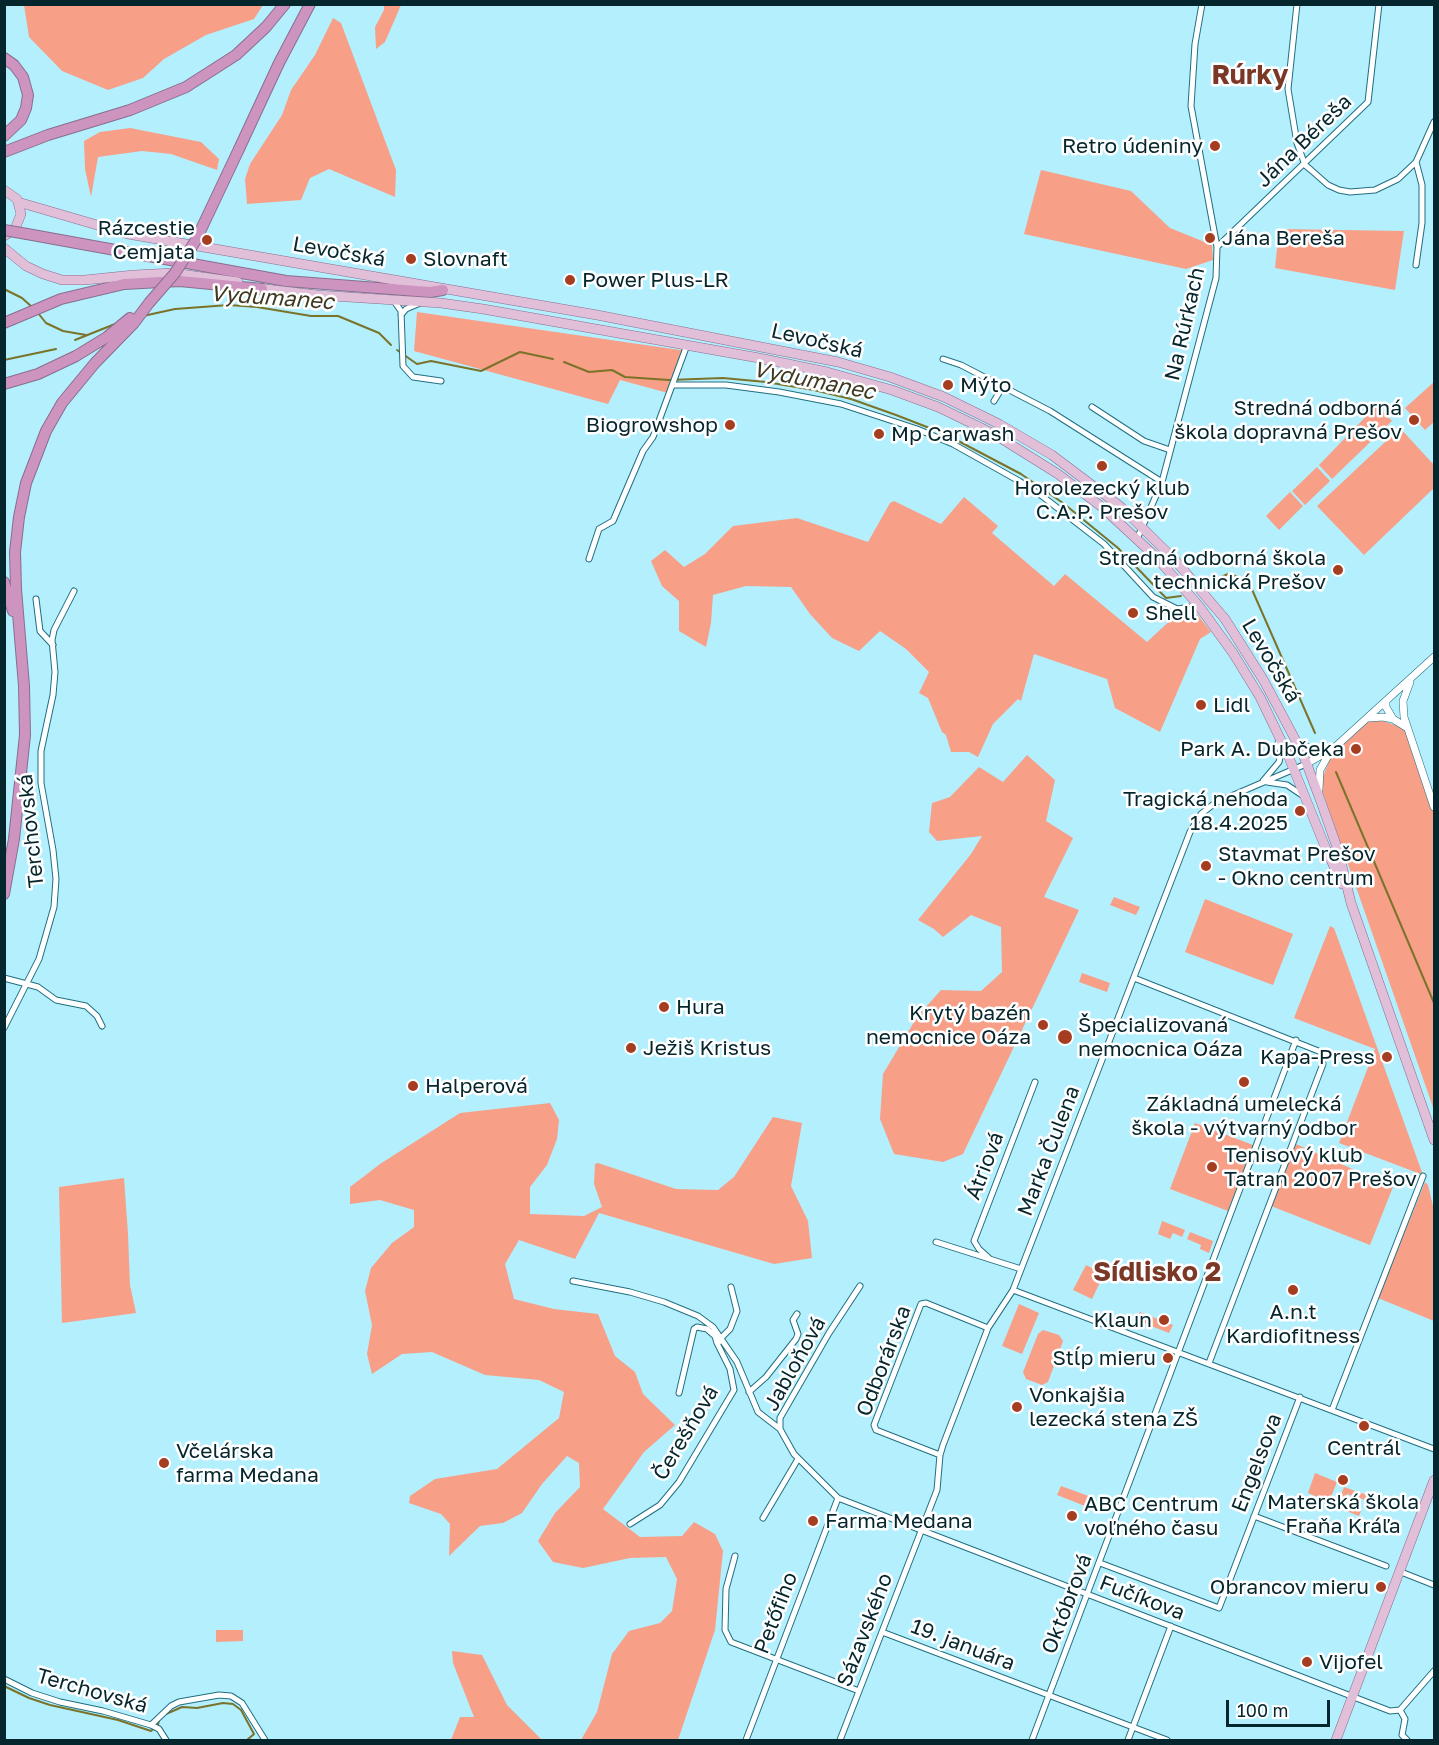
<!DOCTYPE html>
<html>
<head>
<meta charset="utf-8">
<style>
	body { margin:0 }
	#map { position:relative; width:1439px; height:1745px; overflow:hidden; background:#b4effe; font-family:"Golos Text",sans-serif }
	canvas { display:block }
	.frame { position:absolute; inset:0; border:6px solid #06262e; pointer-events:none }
	.scale { position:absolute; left:1226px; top:1700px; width:104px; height:27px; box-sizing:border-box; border:3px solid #06262e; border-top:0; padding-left:8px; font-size:18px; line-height:21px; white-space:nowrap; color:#06262e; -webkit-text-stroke:4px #fff; paint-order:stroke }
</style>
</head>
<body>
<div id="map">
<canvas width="1439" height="1745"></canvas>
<div class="frame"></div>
<div class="scale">100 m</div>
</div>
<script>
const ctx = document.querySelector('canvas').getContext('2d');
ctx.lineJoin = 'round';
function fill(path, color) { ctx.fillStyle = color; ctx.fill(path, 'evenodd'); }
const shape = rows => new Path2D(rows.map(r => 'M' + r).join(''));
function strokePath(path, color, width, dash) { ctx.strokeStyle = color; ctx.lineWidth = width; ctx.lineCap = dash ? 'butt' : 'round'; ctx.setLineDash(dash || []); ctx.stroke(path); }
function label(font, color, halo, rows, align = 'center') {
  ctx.font = font + ' "Golos Text",sans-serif'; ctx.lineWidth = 5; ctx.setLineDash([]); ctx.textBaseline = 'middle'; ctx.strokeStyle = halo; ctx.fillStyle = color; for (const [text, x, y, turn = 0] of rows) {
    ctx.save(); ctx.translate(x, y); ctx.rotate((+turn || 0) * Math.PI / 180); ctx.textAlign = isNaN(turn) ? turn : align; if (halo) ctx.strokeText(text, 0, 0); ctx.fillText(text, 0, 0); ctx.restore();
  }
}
fill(shape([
	[24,5,24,4,263,5,254,19,206,35,164,59,143,78,108,90,62,71,29,37],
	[384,5,401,5,385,42,376,49,375,27,384,10],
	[333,18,341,23,396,170,395,197,329,169,310,178,301,200,247,204,245,179,250,164,282,115,291,90,315,55],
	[130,128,201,142,219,159,217,170,171,154,142,151,98,157,91,197,85,169,84,141,100,132],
	[1041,170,1131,191,1170,228,1212,245,1213,260,1186,269,1024,234],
	[1279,229,1404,231,1395,290,1275,268],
	[417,312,687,351,668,393,620,380,608,404,414,351],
	[1434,382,1434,422,1425,430,1405,408],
	[1377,405,1392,421,1332,479,1319,465],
	[1400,428,1434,465,1434,488,1364,555,1317,506],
	[1317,467,1330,481,1305,505,1292,491],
	[1290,492,1303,506,1279,530,1266,516],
	[964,497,998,526,992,533,1054,586,1065,574,1147,642,1176,615,1193,609,1211,632,1200,639,1160,732,1115,708,1107,679,1034,654,1021,701,1018,699,993,724,978,757,969,752,951,752,946,735,942,732,928,698,919,693,929,672,906,649,880,631,859,651,832,638,810,614,791,587,746,586,713,595,711,623,706,647,679,631,679,601,662,586,651,561,665,550,684,567,705,554,733,526,797,518,868,542,890,503,894,501,941,524],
	[1361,720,1380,720,1407,729,1434,810,1434,1110,1320,784,1333,751],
	[1027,755,1055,780,1046,821,1073,838,1044,897,1079,910,963,1154,943,1162,894,1154,880,1119,883,1074,917,1017,941,990,981,991,1002,972,1001,927,971,915,943,937,934,929,918,920,971,854,982,836,937,841,929,832,932,803,950,797,979,767,1003,782],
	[1114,897,1140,907,1136,915,1110,905],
	[1205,899,1293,934,1273,985,1185,952],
	[1330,926,1334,928,1423,1175,1339,1143,1375,1049,1294,1018],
	[1082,973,1110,983,1107,992,1079,982],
	[550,1103,559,1120,557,1139,547,1165,530,1187,530,1214,584,1216,602,1207,594,1184,595,1164,598,1163,676,1189,718,1190,734,1177,773,1117,802,1123,791,1186,808,1221,812,1258,774,1264,599,1213,575,1259,519,1240,505,1264,514,1299,554,1309,598,1314,615,1356,635,1372,643,1394,675,1425,644,1452,603,1509,640,1537,682,1536,694,1522,715,1534,723,1551,715,1630,678,1740,581,1740,597,1712,612,1654,629,1631,660,1623,672,1611,677,1579,666,1557,630,1558,583,1568,553,1562,538,1541,555,1513,580,1487,579,1463,567,1456,542,1484,522,1513,503,1523,480,1526,449,1556,450,1524,441,1514,409,1503,410,1496,435,1479,497,1469,559,1418,564,1392,539,1380,485,1375,432,1352,402,1354,372,1374,367,1354,372,1325,365,1291,371,1268,392,1243,414,1227,414,1210,380,1200,350,1204,350,1187,380,1164,460,1113],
	[1195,1123,1253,1145,1228,1211,1170,1189],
	[1296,1144,1393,1187,1370,1245,1271,1206],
	[124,1178,128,1234,130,1285,136,1313,62,1323,59,1187],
	[1425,1182,1428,1185,1434,1210,1434,1321,1378,1298],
	[1162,1221,1185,1230,1182,1237,1173,1233,1170,1239,1158,1234],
	[1190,1232,1213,1241,1209,1253,1200,1249,1201,1245,1187,1239],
	[1086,1265,1104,1274,1092,1299,1073,1290],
	[1019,1304,1039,1313,1022,1354,1002,1346],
	[1140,1312,1173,1325,1169,1333,1136,1320],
	[1043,1330,1059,1335,1063,1341,1048,1382,1042,1385,1026,1379,1023,1372,1038,1334],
	[1315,1473,1337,1482,1329,1502,1308,1493],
	[1061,1486,1094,1498,1090,1508,1057,1495],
	[1344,1487,1367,1495,1365,1500,1347,1494,1343,1504,1361,1511,1359,1516,1336,1507],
	[216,1630,243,1630,243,1641,216,1642],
	[452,1651,482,1655,507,1705,542,1740,451,1740,460,1717,474,1717,453,1663]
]), '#f79f87');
strokePath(shape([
	[4,289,22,298,32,307],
	[38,313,46,323,63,331,86,335],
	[143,316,175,309,229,305,257,307,311,316,338,316,379,333,391,345],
	[75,340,115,324],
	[397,350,417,364,431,361,481,371,520,352,553,359],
	[4,360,56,349],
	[564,362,589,372,612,370,625,377,669,380,723,378,766,382,814,390,851,399,896,415,945,434,1021,474,1063,503,1118,548,1166,598,1181,596],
	[1219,578,1228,574,1239,577,1250,585,1315,733],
	[1336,772,1434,1003],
	[4,1686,29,1698,50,1705,118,1720,151,1731,158,1725,159,1720],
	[166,1714,182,1707,197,1708,223,1703,233,1704,241,1710,254,1734,247,1740]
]), '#7b7329', 2);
const minor = shape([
	[1297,4,1288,89,1297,143,1305,165,1311,170,1328,185,1339,190,1350,192,1375,190,1398,179,1416,162,1434,122],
	[1416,162,1422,185,1422,223,1416,265],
	[1217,247,1368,102,1379,4],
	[394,301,401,311,403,366,413,377,441,381],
	[401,315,406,309,420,303],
	[943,359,961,365,1050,411,1162,482],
	[673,385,726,385,779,392,841,404,917,429,953,444,1019,481,1042,496,1104,544,1153,597,1177,609,1199,606],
	[994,401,1002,388],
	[1092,407,1144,441,1170,450],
	[1137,539,1162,482,1216,278,1217,247,1191,106,1195,44,1202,4],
	[589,559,599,529,613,521,643,451,653,437,687,345],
	[36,599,40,631,53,645],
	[1263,781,1279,762,1281,753,1278,743],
	[1267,782,1287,785,1302,795],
	[4,978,38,987,56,1000,86,1006,97,1016,102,1026],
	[1134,978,1321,1052,1323,1064,1209,1363],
	[4,1028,39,959,54,907,56,879,53,850,41,783,41,751,53,695,55,672,52,640,54,630,74,591],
	[936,1242,1021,1269],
	[989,1258,979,1249,974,1241,1035,1082],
	[573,1281,630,1292,664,1302,698,1316,713,1327,737,1362,758,1412,780,1429],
	[860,1286,829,1333,780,1418,780,1429,794,1454,838,1498,1390,1711,1400,1710,1434,1671],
	[1013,1290,1434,1449],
	[721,1338,730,1329,737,1311,731,1287],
	[749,1392,766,1377,796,1339,798,1334,793,1320,797,1314],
	[679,1393,694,1329,697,1327,707,1329,715,1336,717,1343],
	[1332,1410,1423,1176],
	[940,1455,876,1430,874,1425,921,1304,926,1303,988,1328],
	[1254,1516,1386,1566],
	[763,1518,798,1459],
	[630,1524,660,1505,679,1482,734,1390,730,1369,717,1343,722,1340],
	[735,1556,726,1589,725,1630,731,1642,859,1691],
	[1100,1563,1219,1608,1300,1397],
	[1401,1572,1434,1585],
	[882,1632,1167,1740],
	[4,1679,32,1693,60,1702,103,1711,151,1725,159,1729,166,1740],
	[1400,1710,1405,1719,1402,1735,1407,1740],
	[151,1725,171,1706,179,1702,219,1695,231,1696,242,1703,265,1740],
	[746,1740,838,1498],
	[840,1740,937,1490,940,1455,943,1445,988,1328,1013,1290,1190,832,1201,814,1215,803,1306,764],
	[1032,1740,1296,1040],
	[1128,1740,1171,1626]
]);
const tertiary = shape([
	[1410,682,1403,701,1404,717,1434,807],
	[1386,701,1386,707,1393,719,1406,727],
	[1369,718,1383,717,1393,719],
	[1300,743,1312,750,1328,749],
	[1306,764,1334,748,1434,657],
	[1319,789,1320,770,1330,752]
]);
const primary = shape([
	[4,190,17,199,21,214,15,229,4,236],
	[18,202,128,234,597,315,838,362,890,377,944,397,999,424,1052,455,1121,507,1174,559,1225,619,1264,681,1303,754,1321,802,1338,850,1351,903,1434,1140],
	[4,248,26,266,43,274,62,280,85,280,134,275,173,273,238,282],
	[257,288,317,295,441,303,483,309,759,358,827,372,892,390,938,407,994,434,1058,474,1102,507,1157,558,1199,606,1233,653,1260,697,1288,755,1326,849,1342,884],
	[1336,1740,1434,1480]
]);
const motorway = shape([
	[4,58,14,65,23,77,28,95,26,108,21,120,4,136],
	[239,149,279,63,310,4],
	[4,152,48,135,130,110,186,87,236,55,266,27,285,4],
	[27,234,286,281,430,292,443,290],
	[4,323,61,299,124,284,180,281,262,289],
	[4,384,38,374,76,356,107,337,130,318],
	[4,582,13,611],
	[4,894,14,839,25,735,24,686,16,589,15,552,19,517,26,483,46,431,62,403,95,363,134,323,149,303]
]);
strokePath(minor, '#206f80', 7);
strokePath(tertiary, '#206f80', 8);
strokePath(primary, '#886e8d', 10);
strokePath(motorway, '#886e8d', 12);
strokePath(minor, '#fff', 5);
strokePath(tertiary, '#fff', 7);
strokePath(primary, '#e2bfd9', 9);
strokePath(motorway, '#ce94c0', 10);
const motorwayBridge = shape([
	[4,230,27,234],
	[149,303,175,273,196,240,239,149]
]);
strokePath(motorwayBridge, '#886e8d', 12, []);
strokePath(motorwayBridge, '#ce94c0', 10);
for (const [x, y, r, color] of [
	[1215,146,6,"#a53d21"],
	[1210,238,6,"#a53d21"],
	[207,240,6,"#a53d21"],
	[411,259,6,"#a53d21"],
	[570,280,6,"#a53d21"],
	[948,385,6,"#a53d21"],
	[1414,420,6,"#a53d21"],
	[730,425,6,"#a53d21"],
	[879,434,6,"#a53d21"],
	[1102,466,6,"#a53d21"],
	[1338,570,6,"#a53d21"],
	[1133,613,6,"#a53d21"],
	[1201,705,6,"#a53d21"],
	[1356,749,6,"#a53d21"],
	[1300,811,6,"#a53d21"],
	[1206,866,6,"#a53d21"],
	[664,1007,6,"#a53d21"],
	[1043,1025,6,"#a53d21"],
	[1065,1037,8,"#a53d21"],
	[631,1048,6,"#a53d21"],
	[1387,1057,6,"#a53d21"],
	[1244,1082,6,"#a53d21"],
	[413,1086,6,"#a53d21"],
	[1212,1167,6,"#a53d21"],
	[1293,1290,6,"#a53d21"],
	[1164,1320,6,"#a53d21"],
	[1168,1358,6,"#a53d21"],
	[1017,1407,6,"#a53d21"],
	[1364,1426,6,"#a53d21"],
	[164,1463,6,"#a53d21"],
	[1343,1480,6,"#a53d21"],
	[1072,1516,6,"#a53d21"],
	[813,1521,6,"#a53d21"],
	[1381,1587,6,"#a53d21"],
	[1307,1662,6,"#a53d21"]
]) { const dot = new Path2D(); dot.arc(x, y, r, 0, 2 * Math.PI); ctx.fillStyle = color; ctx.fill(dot); strokePath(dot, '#fff', 2); }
label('21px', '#06262e', '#fff', [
	["Jána Béreša",1304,141,-44],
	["Levočská",339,252,10],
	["Na Rúrkach",1185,324,-77],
	["Levočská",817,341,13],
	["Levočská",1271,661,59],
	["Terchovská",31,831,-96],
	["Marka Čulena",1049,1151,-69],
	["Átriová",985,1166,-69],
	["Odborárska",884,1361,-69],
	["Jabloňová",795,1364,-61],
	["Čerešňová",686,1433,-59],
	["Engelsova",1257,1463,-69],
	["Fučíkova",1142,1598,21],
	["Októbrová",1067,1604,-69],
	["Petőfiho",776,1613,-69],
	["Sázavského",865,1630,-69],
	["19. januára",963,1645,21],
	["Terchovská",92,1691,16]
]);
label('21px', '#06262e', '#fff', [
	["Retro údeniny",1203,146,"right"],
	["Rázcestie",195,228,"right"],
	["Cemjata",195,252,"right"],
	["Jána Bereša",1222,238],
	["Slovnaft",423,259],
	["Power Plus-LR",582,280],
	["Mýto",960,385],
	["Stredná odborná",1402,408,"right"],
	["škola dopravná Prešov",1402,432,"right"],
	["Biogrowshop",718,425,"right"],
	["Mp Carwash",891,434],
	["Horolezecký klub",1102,488,"center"],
	["C.A.P. Prešov",1102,512,"center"],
	["Stredná odborná škola",1326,558,"right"],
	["technická Prešov",1326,582,"right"],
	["Shell",1145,613],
	["Lidl",1213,705],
	["Park A. Dubčeka",1344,749,"right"],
	["Tragická nehoda",1288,799,"right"],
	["18.4.2025",1288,823,"right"],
	["Stavmat Prešov",1218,854],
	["- Okno centrum",1218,878],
	["Hura",676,1007],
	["Krytý bazén",1031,1013,"right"],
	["nemocnice Oáza",1031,1037,"right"],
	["Špecializovaná",1078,1025],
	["nemocnica Oáza",1078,1049],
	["Ježiš Kristus",643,1048],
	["Kapa-Press",1375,1057,"right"],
	["Halperová",425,1086],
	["Základná umelecká",1244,1104,"center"],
	["škola - výtvarný odbor",1244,1128,"center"],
	["Tenisový klub",1224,1155],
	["Tatran 2007 Prešov",1224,1179],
	["A.n.t",1293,1312,"center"],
	["Kardiofitness",1293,1336,"center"],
	["Klaun",1152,1320,"right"],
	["Stĺp mieru",1156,1358,"right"],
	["Vonkajšia",1029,1395],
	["lezecká stena ZŠ",1029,1419],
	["Centrál",1364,1448,"center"],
	["Včelárska",176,1451],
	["farma Medana",176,1475],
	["Materská škola",1343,1502,"center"],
	["Fraňa Kráľa",1343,1526,"center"],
	["ABC Centrum",1084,1504],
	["voľného času",1084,1528],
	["Farma Medana",825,1521],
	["Obrancov mieru",1369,1587,"right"],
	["Vijofel",1319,1662]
], 'left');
label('italic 22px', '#3f3922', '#fff', [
	["Vydumanec",272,298,4],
	["Vydumanec",814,381,11]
]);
label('bold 27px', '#7c3826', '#fff', [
	["Rúrky",1250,75],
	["Sídlisko 2",1157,1272]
]);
</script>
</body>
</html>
